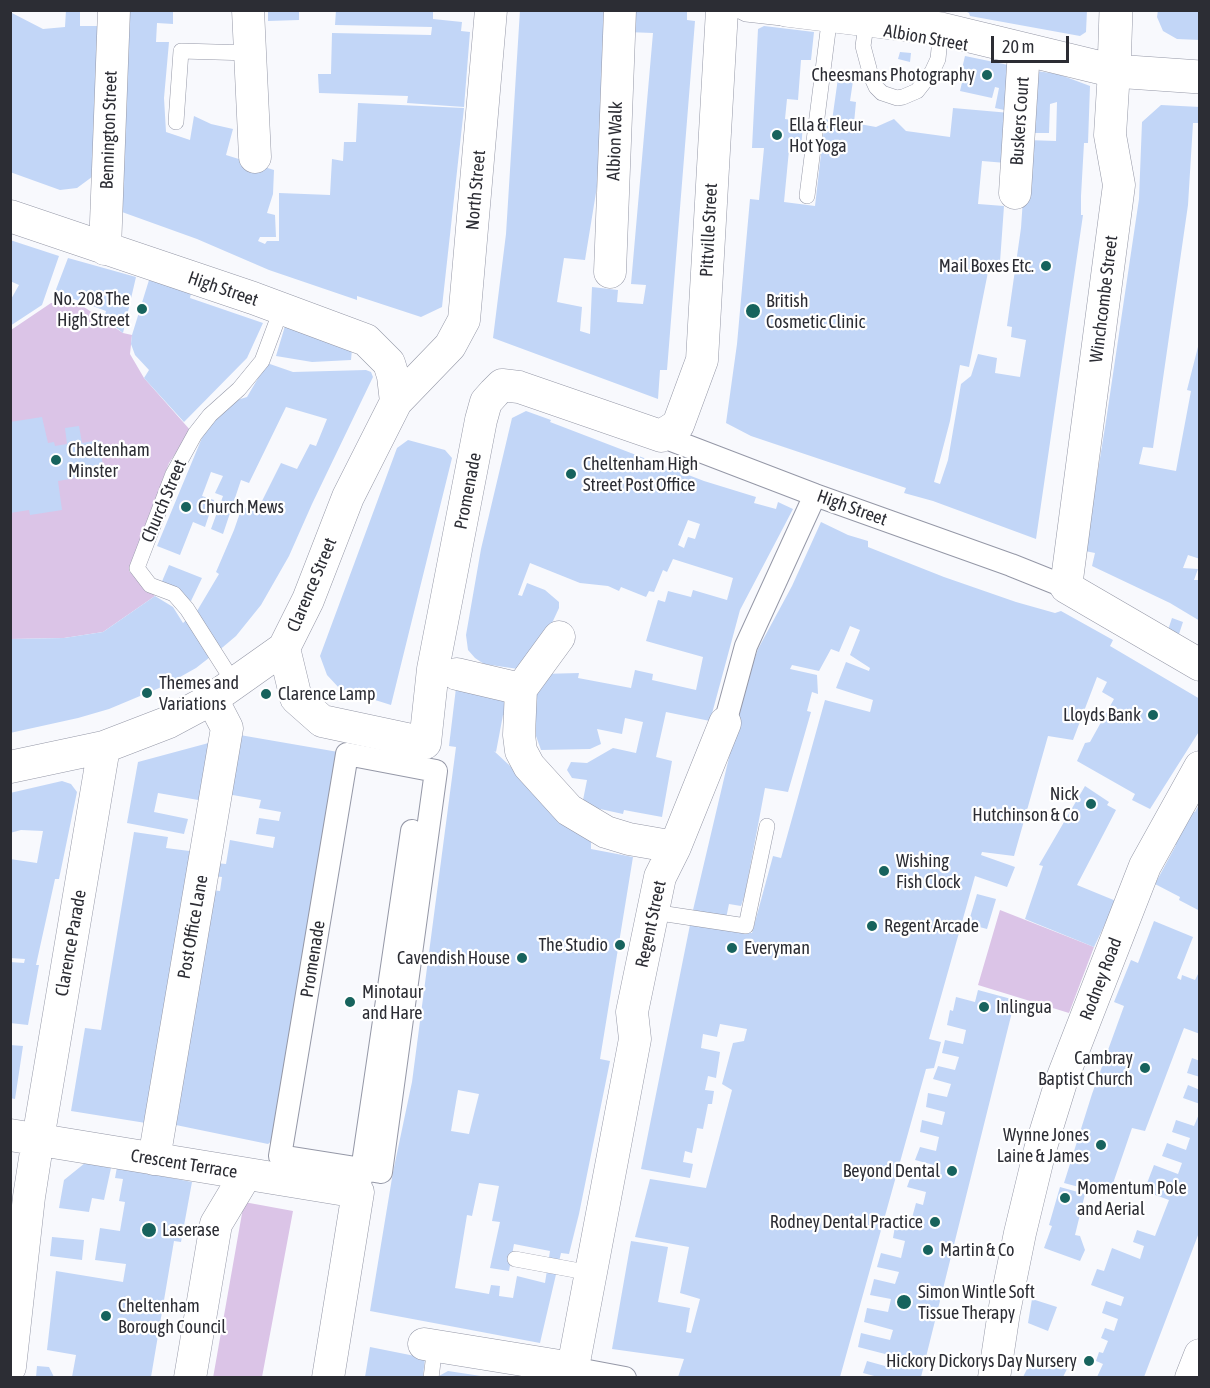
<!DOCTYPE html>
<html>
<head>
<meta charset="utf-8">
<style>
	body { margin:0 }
	#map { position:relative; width:1210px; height:1388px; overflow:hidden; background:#f8f9fd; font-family:"Asap Condensed",sans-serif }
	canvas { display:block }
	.frame { position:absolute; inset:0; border:12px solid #2c2d34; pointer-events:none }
	.scale { position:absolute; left:991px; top:36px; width:78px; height:27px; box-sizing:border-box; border:3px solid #2c2d34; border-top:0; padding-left:8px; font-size:18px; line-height:21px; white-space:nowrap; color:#2c2d34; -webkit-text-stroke:4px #fff; paint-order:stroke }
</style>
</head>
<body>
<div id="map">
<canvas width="1210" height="1388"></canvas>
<div class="frame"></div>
<div class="scale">20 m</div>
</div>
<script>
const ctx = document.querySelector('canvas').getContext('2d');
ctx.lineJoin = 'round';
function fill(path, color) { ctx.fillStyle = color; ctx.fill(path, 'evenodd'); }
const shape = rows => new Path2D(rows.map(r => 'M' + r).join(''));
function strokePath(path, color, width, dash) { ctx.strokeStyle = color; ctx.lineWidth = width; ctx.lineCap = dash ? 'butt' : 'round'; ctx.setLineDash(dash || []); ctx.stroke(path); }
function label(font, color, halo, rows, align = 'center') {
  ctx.font = font + ' "Asap Condensed",sans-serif'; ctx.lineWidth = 4.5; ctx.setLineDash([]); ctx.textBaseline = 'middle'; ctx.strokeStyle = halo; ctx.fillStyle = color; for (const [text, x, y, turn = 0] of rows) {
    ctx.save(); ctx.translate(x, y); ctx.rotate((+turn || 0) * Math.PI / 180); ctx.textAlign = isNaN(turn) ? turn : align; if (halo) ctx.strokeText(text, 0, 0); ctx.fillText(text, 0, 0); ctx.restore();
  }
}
fill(shape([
	[51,303,84,307,123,333,132,335,130,354,144,378,191,431,169,463,129,571,155,596,103,632,64,638,11,639,11,330],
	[1000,910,1094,947,1069,1013,978,985],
	[244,1202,293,1211,262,1377,213,1378]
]), '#dbc4e7');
fill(shape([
	[66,10,80,10,80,26,99,26,96,174,77,188,60,190,10,172,10,12,43,29,65,27],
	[127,10,173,10,173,24,157,23,156,42,169,42,164,98,166,132,190,140,194,116,211,124,233,129,226,155,274,170,273,194,267,213,275,215,276,237,260,237,258,241,265,244,267,241,279,241,279,193,330,195,332,159,343,161,344,142,356,142,358,103,464,108,442,307,421,317,357,296,357,300,269,270,197,239,122,212],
	[268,10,299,10,299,20,268,21],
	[336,10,433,10,433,19,462,22,461,31,470,32,464,107,407,103,408,96,319,93,318,74,331,74,332,33,431,35,432,27,335,25],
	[520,10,612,10,600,168,585,260,564,258,557,302,582,307,580,331,590,334,592,287,618,290,617,302,643,304,646,285,631,284,653,33,627,32,628,10,687,10,687,20,695,21,667,370,660,370,658,399,493,338,506,234],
	[963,10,1087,10,1086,32,1080,36,970,16,969,13],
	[1158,10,1200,10,1200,40,1177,39,1163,31,1157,17],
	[764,26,814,32,811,60,801,60,798,100,787,99,785,119,803,122,801,152,789,150,784,202,815,206,825,119,832,121,838,78,853,81,850,101,856,102,854,123,876,127,894,119,906,131,950,137,953,108,1010,113,1006,163,982,161,978,204,1004,206,1000,262,990,262,969,367,960,365,950,421,934,482,940,484,948,460,961,384,971,376,978,354,997,358,995,373,1020,377,1026,340,1011,337,1012,327,1007,326,1021,228,1027,140,1056,141,1057,102,1050,104,1049,133,1024,133,1029,70,1058,74,1090,86,1088,143,1084,143,1081,196,1081,215,1083,215,1036,539,933,501,904,493,906,488,751,436,726,423,737,344,750,199,759,200,764,148,752,148,758,29],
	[900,52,911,53,910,62,898,59],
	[965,56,1018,67,1009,111,995,108,999,88,995,87,992,98,960,91,963,78,960,77],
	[1161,105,1200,107,1200,115,1199,123,1193,123,1188,205,1153,448,1143,447,1139,464,1176,471,1191,391,1187,390,1200,339,1200,559,1188,555,1183,568,1198,569,1194,580,1200,580,1200,621,1170,603,1092,566,1095,553,1085,551,1106,421,1139,199,1142,122],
	[10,240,59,256,42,305,10,326,10,301,19,285,10,281],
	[68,258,136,277,123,333,114,326,115,321,104,318,106,311,74,299,52,300],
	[149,280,191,293,190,298,263,323,247,358,184,422,144,378,149,370,135,355,131,344,132,335],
	[285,326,352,349,351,360,312,362,276,356],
	[267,363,293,372,366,370,371,372,373,377,312,504,289,556,261,605,236,636,223,647,196,668,164,686,109,709,78,718,10,733,10,639,64,638,103,632,155,596,173,607,183,623,197,611,219,574,216,572,234,530,242,507,257,511,281,463,297,469,310,444,316,446,327,419,286,407,249,483,241,480,223,534,211,529,223,496,215,493,223,476,211,472,202,496,214,500,205,527,193,522,180,555,157,546,204,433,227,403,247,397],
	[526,411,551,420,550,422,704,481,756,497,754,503,776,509,778,502,793,509,740,610,710,721,666,712,656,757,672,761,662,817,624,810,623,814,582,805,587,780,572,778,567,770,571,762,587,763,613,748,636,753,643,722,625,718,622,734,597,729,601,744,590,749,541,750,536,736,536,689,541,674,579,673,578,678,631,688,635,670,653,674,652,680,696,690,703,657,646,641,658,600,665,602,668,591,691,597,693,590,727,600,733,578,673,559,667,572,663,570,654,592,649,591,646,597,621,587,619,591,608,586,580,583,530,563,518,595,522,596,527,583,545,590,559,602,559,608,540,649,525,670,484,664,475,658,468,650,466,635,481,549,512,418],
	[688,520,700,524,695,539,688,537,684,548,678,545],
	[42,417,48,443,54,442,55,446,67,444,65,428,79,426,82,443,99,440,104,473,58,481,62,510,30,515,29,510,10,513,10,422],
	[408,440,445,450,452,458,391,705,340,689,327,675,320,656,397,448],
	[821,522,848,535,868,541,868,547,944,577,1016,602,1055,613,1061,611,1113,640,1110,646,1200,699,1200,730,1150,809,1132,800,1135,794,1077,761,1085,743,1090,742,1114,699,1102,692,1107,682,1097,677,1073,740,1048,736,1014,856,982,852,981,855,1015,867,1007,887,975,876,929,1039,941,1042,934,1068,926,1069,840,1377,678,1377,684,1359,612,1349,631,1241,668,1247,658,1302,690,1308,686,1332,691,1333,700,1299,680,1293,689,1247,635,1237,650,1179,706,1188,732,1090,722,1084,733,1043,744,1041,747,1029,720,1024,717,1037,703,1034,701,1048,720,1052,716,1078,708,1076,705,1090,714,1091,712,1104,708,1104,703,1129,697,1128,692,1153,685,1151,683,1162,693,1164,690,1178,641,1169,693,910,748,677,758,649,792,586],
	[850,626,860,630,850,655,870,668,869,671,846,662,836,688,873,700,870,712,825,700,781,858,773,856,752,933,724,928,729,904,741,906,745,894,765,788,788,792,811,712,807,711,812,692,818,694,817,675,790,669,792,665,819,671,831,649,839,652],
	[169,565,202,578,191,601,160,586],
	[1172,618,1183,622,1179,634,1168,630],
	[456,688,509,700,509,715,503,715,496,752,494,751,591,841,591,849,633,857,600,1059,610,1061,579,1214,569,1254,561,1253,540,1343,370,1311,393,1172,412,1082,456,747,449,746],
	[458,1090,479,1094,469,1134,451,1131],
	[479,1183,499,1186,492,1221,500,1222,490,1268,509,1271,514,1244,550,1251,545,1283,517,1276,513,1298,499,1296,500,1286,491,1285,489,1294,455,1288,467,1215,472,1216],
	[234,734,344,753,279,1135,268,1144,171,1124,211,890,220,891,222,877,214,876,216,863,226,864,230,840,273,848,275,837,256,834,259,818,279,821,281,812,259,808,261,800,227,794],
	[216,741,204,801,158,793,154,812,188,819,184,834,127,823,138,762],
	[62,781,71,784,77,792,59,879,55,879,36,965,39,965,28,1025,10,1023,10,962,24,963,25,959,10,958,10,859,37,863,43,831,21,830,10,833,10,793],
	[1085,786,1109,802,1107,805,1116,810,1077,885,1116,901,1094,947,1025,919,1043,866,1039,865],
	[1200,803,1200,911,1179,900,1180,897,1155,884,1176,845,1172,843,1191,810,1195,812],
	[134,832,168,837,166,848,197,852,152,1124,71,1111,85,1028,101,1030],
	[977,894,996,899,987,929,968,924],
	[1154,921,1193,937,1177,978,1181,980,1182,975,1195,980,1200,970,1200,1034,1184,1028,1145,1131,1132,1128,1109,1195,1064,1183,1092,1094,1124,1006,1114,1002,1131,960,1138,963],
	[978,990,1015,1000,921,1377,878,1377,863,1373,867,1361,885,1366,889,1355,858,1347,861,1333,890,1340,893,1330,864,1322,867,1308,888,1312,891,1299,870,1295,874,1279,895,1284,899,1272,877,1267,881,1253,901,1258,905,1241,893,1238,895,1226,909,1229,916,1203,923,1205,926,1192,907,1187,912,1173,931,1178,934,1165,915,1160,920,1147,936,1151,939,1137,920,1132,922,1120,942,1125,945,1112,926,1107,928,1093,947,1097,951,1084,933,1079,938,1066,955,1070,959,1057,942,1053,945,1040,963,1044,966,1030,947,1025,950,1010,953,1011,956,997,975,1002],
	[10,1045,23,1046,15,1099,10,1098],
	[1192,1058,1200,1061,1200,1077,1187,1073],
	[1188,1085,1200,1090,1200,1104,1183,1098],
	[1199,1114,1200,1230,1144,1377,1097,1377,1103,1364,1096,1361,1099,1352,1103,1353,1108,1341,1101,1338,1105,1328,1114,1331,1118,1319,1102,1313,1106,1301,1121,1306,1124,1297,1091,1285,1097,1269,1104,1271,1112,1248,1140,1259,1144,1246,1133,1242,1137,1230,1155,1236,1169,1200,1144,1191,1154,1165,1178,1174,1182,1163,1162,1156,1167,1143,1186,1150,1190,1138,1172,1132,1176,1120,1194,1126],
	[85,1163,111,1168,104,1200,92,1198,89,1212,59,1208,64,1180],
	[117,1167,192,1182,181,1242,174,1241,151,1377,72,1377,76,1355,47,1350,56,1271,123,1282,126,1264,95,1260,100,1228,120,1231,125,1202,119,1201,123,1179,115,1178],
	[1060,1187,1085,1194,1075,1235,1080,1236,1085,1250,1080,1261,1044,1248,1052,1226,1049,1225],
	[52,1237,84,1240,82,1260,50,1256],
	[1032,1299,1057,1307,1048,1331,1028,1323],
	[370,1347,425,1358,423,1376,365,1377],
	[1032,1354,1068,1367,1063,1377,1023,1377,1027,1369,1024,1368,1027,1358,1030,1359],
	[37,1366,49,1367,54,1377,36,1377],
	[448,1371,481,1376,481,1377,437,1377]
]), '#c2d6f7');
const service = shape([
	[738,10,746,14,791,19],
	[867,19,863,46,871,76,876,87,882,93,897,98,903,97,917,91,932,72,938,59,941,29],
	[176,122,181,51,250,53],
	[807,196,830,15],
	[234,683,187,609,174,594,150,585,137,568,173,474,195,434,210,415,239,389,262,361,281,310],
	[653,912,746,926,767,826],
	[515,1259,591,1273],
	[431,1378,435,1346]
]);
const pedestrian = shape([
	[661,436,815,495,1011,565,1066,587],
	[725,723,746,646,815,495],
	[347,754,436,771,381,1172,280,1156,347,754],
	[360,1184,412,831],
	[572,1368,625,1378]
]);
const minor = shape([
	[248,10,255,157],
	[1114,71,1110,135,1119,185,1066,587,1200,665],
	[1015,193,1024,50],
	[10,216,253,298,366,340,389,363,393,376,396,402],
	[105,249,114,10],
	[610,272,620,10],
	[284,648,296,698,322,721,425,743,433,669,481,420,486,402,494,393,502,385,519,387,661,436,678,425,702,360,722,10],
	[457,674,521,689,519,735,521,751,529,766,569,810,606,832,629,839,675,847],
	[521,689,559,637],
	[10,767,104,747,169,722,212,699,284,648,308,600,348,497,396,402,450,346,464,320,491,10],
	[10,1135,358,1192,328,1378],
	[154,1159,227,728,212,699],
	[424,1344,572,1368],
	[10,1367,29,1197,38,1139,104,747],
	[190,1378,216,1224,246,1174],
	[571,1378,635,1039,632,1012,660,877,675,847,725,723],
	[994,1378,1004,1312,1020,1233,1040,1150,1062,1079,1145,866,1200,767],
	[1191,1378,1200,1355]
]);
const primary = shape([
	[786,10,941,29,1114,71,1200,77],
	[1114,71,1116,10]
]);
strokePath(service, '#9598a7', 16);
strokePath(pedestrian, '#9598a7', 24);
strokePath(minor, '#9598a7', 33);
strokePath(primary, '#9598a7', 34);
strokePath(service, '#fff', 15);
strokePath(pedestrian, '#fff', 22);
strokePath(minor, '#fff', 32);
strokePath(primary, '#fff', 33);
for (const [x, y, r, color] of [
	[987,75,6,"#17635d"],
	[777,135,6,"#17635d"],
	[1046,266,6,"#17635d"],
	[142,309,6,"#17635d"],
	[753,311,8,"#17635d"],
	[56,460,6,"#17635d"],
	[571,474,6,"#17635d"],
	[186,507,6,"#17635d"],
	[147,693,6,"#17635d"],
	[266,694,6,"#17635d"],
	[1153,715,6,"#17635d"],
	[1091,804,6,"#17635d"],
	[884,871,6,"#17635d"],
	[872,926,6,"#17635d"],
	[620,945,6,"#17635d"],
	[732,948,6,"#17635d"],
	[522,958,6,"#17635d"],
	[350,1002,6,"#17635d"],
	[984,1007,6,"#17635d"],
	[1145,1068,6,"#17635d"],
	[1101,1145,6,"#17635d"],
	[952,1171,6,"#17635d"],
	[1065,1198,6,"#17635d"],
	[935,1222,6,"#17635d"],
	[149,1230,8,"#17635d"],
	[928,1250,6,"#17635d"],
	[904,1302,8,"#17635d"],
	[106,1316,6,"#17635d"],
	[1089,1361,6,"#17635d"]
]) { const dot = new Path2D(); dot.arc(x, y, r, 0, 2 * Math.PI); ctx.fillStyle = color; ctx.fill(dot); strokePath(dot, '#fff', 2); }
label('18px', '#2c2d34', '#fff', [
	["Albion Street",926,38,10],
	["Buskers Court",1020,121,-86],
	["Bennington Street",109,130,-88],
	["Albion Walk",615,141,-88],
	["North Street",476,190,-85],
	["Pittville Street",709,230,-87],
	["High Street",223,289,19],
	["Winchcombe Street",1104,299,-83],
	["Promenade",468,491,-79],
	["Church Street",164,501,-67],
	["High Street",852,508,20],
	["Clarence Street",312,585,-67],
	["Regent Street",651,924,-78],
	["Post Office Lane",193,927,-80],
	["Clarence Parade",71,943,-80],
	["Promenade",313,959,-81],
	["Rodney Road",1101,979,-69],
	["Crescent Terrace",184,1164,9]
]);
label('18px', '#2c2d34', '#fff', [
	["Cheesmans Photography",975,75,"right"],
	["Ella & Fleur",789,125],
	["Hot Yoga",789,146],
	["Mail Boxes Etc.",1034,266,"right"],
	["No. 208 The",130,299,"right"],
	["High Street",130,320,"right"],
	["British",766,301],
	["Cosmetic Clinic",766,322],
	["Cheltenham",68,450],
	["Minster",68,471],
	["Cheltenham High",583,464],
	["Street Post Office",583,485],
	["Church Mews",198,507],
	["Themes and",159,683],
	["Variations",159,704],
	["Clarence Lamp",278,694],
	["Lloyds Bank",1141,715,"right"],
	["Nick",1079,794,"right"],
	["Hutchinson & Co",1079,815,"right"],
	["Wishing",896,861],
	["Fish Clock",896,882],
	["Regent Arcade",884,926],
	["The Studio",608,945,"right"],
	["Everyman",744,948],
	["Cavendish House",510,958,"right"],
	["Minotaur",362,992],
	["and Hare",362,1013],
	["Inlingua",996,1007],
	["Cambray",1133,1058,"right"],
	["Baptist Church",1133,1079,"right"],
	["Wynne Jones",1089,1135,"right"],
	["Laine & James",1089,1156,"right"],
	["Beyond Dental",940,1171,"right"],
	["Momentum Pole",1077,1188],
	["and Aerial",1077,1209],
	["Rodney Dental Practice",923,1222,"right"],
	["Laserase",162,1230],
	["Martin & Co",940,1250],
	["Simon Wintle Soft",918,1292],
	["Tissue Therapy",918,1313],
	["Cheltenham",118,1306],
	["Borough Council",118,1327],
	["Hickory Dickorys Day Nursery",1077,1361,"right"]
], 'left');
</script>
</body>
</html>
